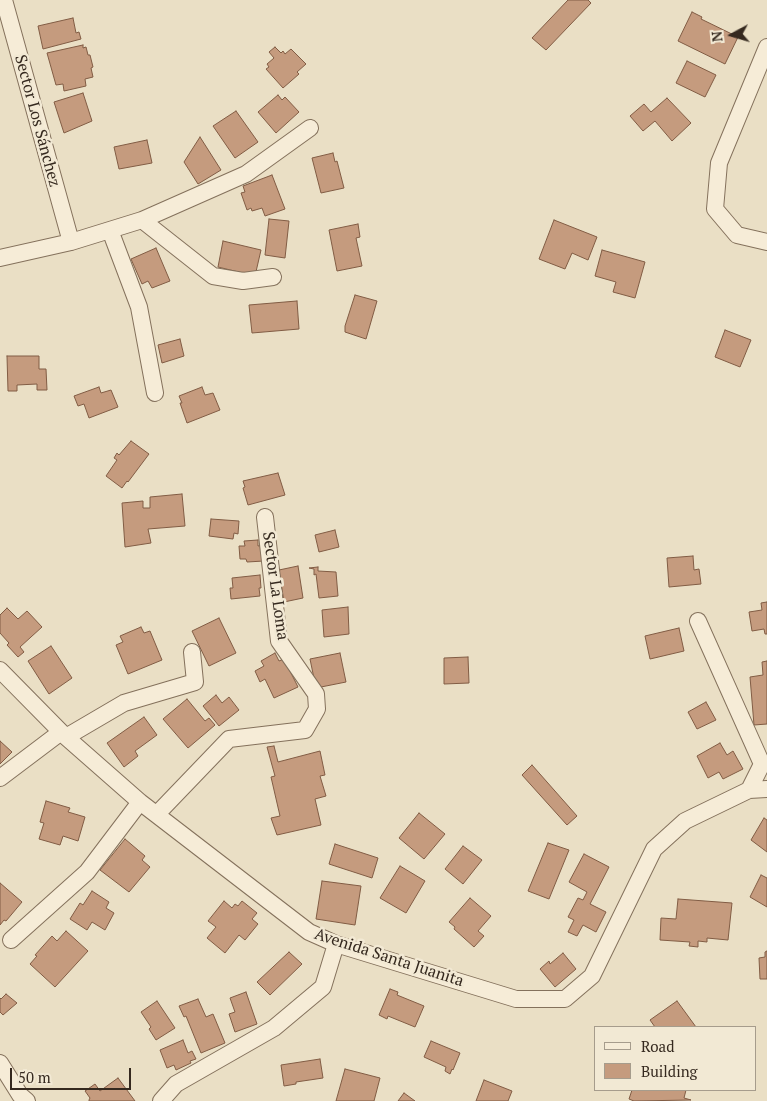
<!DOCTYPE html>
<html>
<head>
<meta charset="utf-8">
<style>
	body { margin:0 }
	#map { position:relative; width:767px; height:1101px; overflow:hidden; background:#eadfc5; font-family:"PT Serif",serif }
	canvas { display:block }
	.legend { position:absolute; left:594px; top:1026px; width:162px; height:65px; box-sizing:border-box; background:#f2e9d4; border:1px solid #a69c8c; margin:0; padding:6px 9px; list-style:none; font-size:15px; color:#35291f }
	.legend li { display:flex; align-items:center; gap:10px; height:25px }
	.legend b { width:25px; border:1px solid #a69c8c }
	.north { position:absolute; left:707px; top:10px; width:50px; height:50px; -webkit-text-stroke:4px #f2e9d4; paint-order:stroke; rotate:264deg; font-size:14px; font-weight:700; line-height:20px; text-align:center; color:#35291f }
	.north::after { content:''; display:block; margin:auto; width:18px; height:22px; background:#35291f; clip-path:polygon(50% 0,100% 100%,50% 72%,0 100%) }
	.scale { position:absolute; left:10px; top:1068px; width:121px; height:22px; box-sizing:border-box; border:2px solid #35291f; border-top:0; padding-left:6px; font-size:15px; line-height:18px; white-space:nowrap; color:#35291f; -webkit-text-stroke:4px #f2e9d4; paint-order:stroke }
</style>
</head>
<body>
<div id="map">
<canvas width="767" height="1101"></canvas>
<ul class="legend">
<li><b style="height:6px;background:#f6ecd7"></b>Road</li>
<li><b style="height:14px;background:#c59b7e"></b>Building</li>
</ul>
<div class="north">N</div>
<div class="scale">50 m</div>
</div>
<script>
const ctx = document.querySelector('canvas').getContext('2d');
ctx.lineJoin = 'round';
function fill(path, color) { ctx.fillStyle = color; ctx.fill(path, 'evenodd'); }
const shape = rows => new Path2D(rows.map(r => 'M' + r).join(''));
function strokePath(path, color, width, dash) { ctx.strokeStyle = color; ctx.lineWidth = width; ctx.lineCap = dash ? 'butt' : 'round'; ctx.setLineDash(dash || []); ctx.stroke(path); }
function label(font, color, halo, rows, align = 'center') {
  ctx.font = font + ' "PT Serif",serif'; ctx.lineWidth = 5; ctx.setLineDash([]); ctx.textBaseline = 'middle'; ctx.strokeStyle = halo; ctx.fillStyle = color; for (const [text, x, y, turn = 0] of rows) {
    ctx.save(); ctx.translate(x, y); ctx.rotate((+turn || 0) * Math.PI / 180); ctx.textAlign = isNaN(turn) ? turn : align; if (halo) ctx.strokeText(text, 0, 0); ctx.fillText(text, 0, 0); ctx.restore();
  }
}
const building = shape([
	[568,0,588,0,591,3,546,50,532,38,568,0],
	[692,12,702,17,701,19,738,37,725,64,678,41,692,12],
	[73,18,76,33,79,32,81,39,43,49,38,26,73,18],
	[83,45,83,48,86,47,88,55,90,55,93,67,91,68,93,77,85,79,86,86,64,91,63,84,56,85,47,53,83,45],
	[275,47,281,53,283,51,285,54,291,49,306,64,297,72,299,74,283,88,266,69,269,67,267,64,274,58,269,52,275,47],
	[687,61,716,75,705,97,676,83,687,61],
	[83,93,92,121,64,133,54,102,83,93],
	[278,95,282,100,285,97,299,112,276,133,258,112,278,95],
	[667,98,691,123,672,141,655,121,643,131,630,116,644,104,651,112,667,98],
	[236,111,258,142,235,158,213,126,236,111],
	[200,137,221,170,198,184,184,162,200,137],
	[147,140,152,163,119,169,114,147,147,140],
	[333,153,335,162,337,161,344,188,321,193,312,158,333,153],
	[272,175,285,209,265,216,262,208,252,211,251,208,247,210,241,193,245,192,243,186,272,175],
	[269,219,289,221,285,258,265,255,269,219],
	[554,220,597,237,588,260,572,253,565,269,539,259,554,220],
	[358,224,360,237,356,238,362,266,337,271,329,230,358,224],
	[223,241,261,250,255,276,218,267,223,241],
	[156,248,170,281,152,288,148,281,142,284,131,259,156,248],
	[602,250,645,262,635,298,613,292,616,282,595,276,602,250],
	[355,295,377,301,366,339,345,332,345,326,355,295],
	[297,301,299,329,252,333,249,305,297,301],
	[725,330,751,340,740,367,715,357,725,330],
	[180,339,184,356,162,363,158,345,180,339],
	[7,356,39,356,39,369,46,369,47,390,37,390,37,384,17,385,17,391,8,391,7,356],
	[99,387,101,393,111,390,118,407,89,418,84,404,78,406,74,396,99,387],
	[202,387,205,395,213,393,220,410,187,423,180,403,182,403,179,396,202,387],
	[131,441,149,454,128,482,127,481,122,488,106,476,117,460,114,458,117,453,119,455,131,441],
	[278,473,285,495,248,505,243,488,245,487,243,481,278,473],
	[182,494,185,526,148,529,151,543,125,547,122,503,143,501,143,508,150,508,150,497,182,494],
	[211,519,239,521,238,534,234,533,233,539,209,536,211,519],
	[335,530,339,547,319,552,315,535,335,530],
	[258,540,258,546,263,545,264,561,247,562,246,559,240,559,239,546,245,546,244,541,258,540],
	[693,556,694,570,699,569,701,584,669,587,667,558,693,556],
	[298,566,303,598,284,602,279,570,298,566],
	[318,567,318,571,336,572,338,596,319,598,316,574,314,575,314,569,309,568,318,567],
	[260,575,261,588,259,588,260,596,231,599,230,588,233,588,232,578,260,575],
	[767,602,767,634,765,634,764,629,752,631,749,612,762,610,761,603,767,602],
	[348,607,349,634,324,637,322,610,348,607],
	[7,608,18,619,27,611,42,627,20,647,24,652,18,657,7,645,9,643,0,633,0,615,7,608],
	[219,618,236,653,209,666,192,631,219,618],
	[141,627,144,633,150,631,162,660,128,674,116,645,123,642,120,636,141,627],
	[679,628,684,651,650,659,645,636,679,628],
	[51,646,72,678,49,694,28,661,51,646],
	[275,653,279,661,284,659,298,687,274,698,265,679,260,682,255,671,264,666,261,661,275,653],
	[340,653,346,682,316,688,310,659,340,653],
	[468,657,469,683,444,684,444,658,468,657],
	[767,661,767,724,754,725,750,677,763,675,762,662,767,661],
	[216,695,222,703,229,697,239,710,219,726,203,706,216,695],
	[187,699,205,721,209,718,215,725,188,748,163,719,187,699],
	[706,702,716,720,697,729,688,712,706,702],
	[144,717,157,735,135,751,138,756,124,767,107,743,144,717],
	[0,741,12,752,0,764,0,741],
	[720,743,727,755,733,751,743,769,723,779,719,772,708,778,697,756,720,743],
	[274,746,278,762,320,751,325,775,320,776,326,796,315,799,321,825,277,835,271,818,280,816,271,777,275,776,267,747,274,746],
	[532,765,577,816,567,825,522,775,532,765],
	[46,801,70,808,68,812,85,817,78,841,63,836,60,845,39,839,44,823,40,822,46,801],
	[419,813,445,834,424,859,399,838,419,813],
	[764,818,767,820,767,852,751,840,764,818],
	[125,839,145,856,142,860,150,867,129,892,100,870,125,839],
	[548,843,569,850,549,899,528,891,548,843],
	[335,844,378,858,372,878,329,864,335,844],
	[463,846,482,860,463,884,445,869,463,846],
	[584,854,609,867,590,904,606,912,596,932,583,925,577,936,568,932,574,920,568,917,578,898,583,900,587,892,569,882,584,854],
	[400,866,425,881,406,913,380,898,400,866],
	[761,875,767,878,767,907,750,897,761,875],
	[322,881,361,886,355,925,316,919,322,881],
	[0,883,22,902,6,921,4,920,0,925,0,883],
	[92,891,109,902,106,908,114,913,105,930,92,922,87,930,70,919,80,903,83,905,92,891],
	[470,898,491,916,478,931,484,936,474,947,454,929,455,927,449,922,470,898],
	[678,899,732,903,728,940,707,938,707,942,698,941,698,947,689,946,690,942,660,940,661,918,676,919,678,899],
	[224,901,232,908,235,904,238,906,242,901,257,913,252,919,258,924,245,940,239,935,225,953,207,938,216,927,208,921,224,901],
	[66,931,88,951,55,987,30,964,37,956,35,955,52,936,57,941,66,931],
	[767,951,767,979,760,979,759,958,765,957,765,952,767,951],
	[289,952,302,964,270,995,257,982,289,952],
	[563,953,576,969,555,987,540,969,549,961,550,964,563,953],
	[390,989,398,992,397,995,424,1006,415,1027,388,1016,387,1019,379,1015,390,989],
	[246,992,257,1024,235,1032,229,1014,235,1012,230,998,246,992],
	[6,994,17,1003,3,1015,0,1012,0,998,1,999,6,994],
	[198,999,206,1017,213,1014,225,1043,201,1053,186,1016,184,1017,179,1006,198,999],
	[157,1001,175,1028,156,1040,149,1029,151,1027,141,1012,157,1001],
	[677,1001,696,1027,655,1027,650,1020,677,1001],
	[183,1040,188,1053,192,1051,196,1059,190,1061,191,1063,176,1070,174,1065,167,1068,160,1050,183,1040],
	[431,1041,460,1053,453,1070,452,1069,450,1074,445,1071,446,1067,424,1057,431,1041],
	[320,1059,323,1078,296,1082,296,1084,284,1086,281,1065,320,1059],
	[345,1069,380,1078,374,1101,336,1101,345,1069],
	[118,1078,135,1101,89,1101,89,1100,90,1098,85,1091,95,1084,100,1091,118,1078],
	[484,1080,512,1091,508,1101,476,1101,484,1080],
	[632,1090,686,1090,684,1098,691,1100,634,1101,629,1099,632,1090],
	[404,1093,415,1101,398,1101,404,1093]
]);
fill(building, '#c59b7e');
strokePath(building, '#815c44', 1);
const minor = shape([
	[4,0,71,242],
	[767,47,719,163,715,209,737,235,767,242],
	[142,220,246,174,310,128],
	[110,230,139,307,155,393],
	[0,258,71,242,142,220,213,276,243,281,273,277],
	[698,621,762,764,749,790],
	[0,670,66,737,140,802,309,932,336,944,516,999,565,999,592,976,654,849,685,821,749,790,767,789],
	[66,737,124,703,195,682,192,652],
	[0,778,61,732],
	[157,814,229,739,305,730,317,709,316,694,279,641,265,517],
	[11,940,87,872,140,802],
	[0,1063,20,1095,27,1101],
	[161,1101,176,1084,274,1028,323,987,336,944]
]);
strokePath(minor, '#84715c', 18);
strokePath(minor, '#f6ecd7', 16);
label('16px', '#35291f', '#f2e9d4', [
	["Sector Los Sánchez",37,121,75],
	["Sector La Loma",275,586,82],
	["Avenida Santa Juanita",389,958,18]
]);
</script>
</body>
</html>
